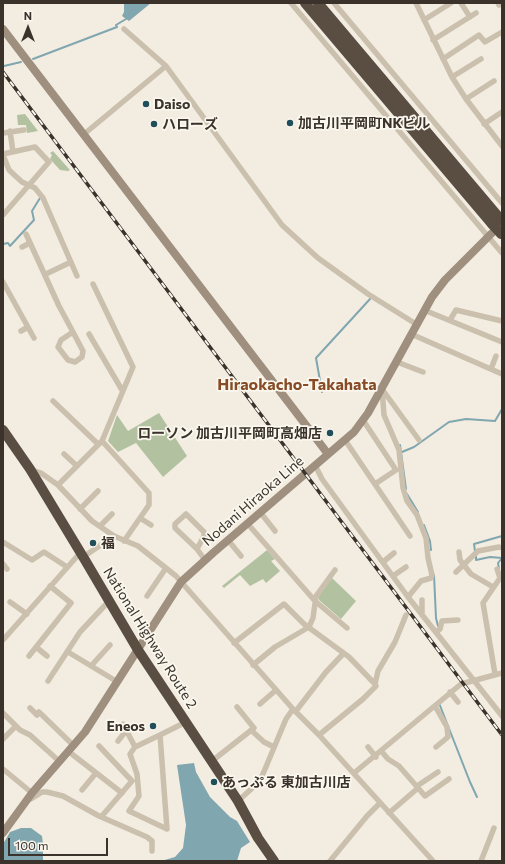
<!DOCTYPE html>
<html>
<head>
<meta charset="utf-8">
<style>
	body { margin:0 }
	#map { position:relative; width:505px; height:864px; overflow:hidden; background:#f3ede1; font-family:Commissioner,sans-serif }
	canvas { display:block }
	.frame { position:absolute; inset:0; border:4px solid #3a322b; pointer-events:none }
	.north { position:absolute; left:8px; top:8px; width:40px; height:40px; -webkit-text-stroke:3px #faf7ee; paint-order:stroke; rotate:0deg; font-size:11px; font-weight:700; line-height:16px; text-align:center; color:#3a322b }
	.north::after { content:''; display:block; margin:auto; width:14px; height:18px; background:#3a322b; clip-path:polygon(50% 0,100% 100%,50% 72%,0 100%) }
	.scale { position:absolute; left:8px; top:838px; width:100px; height:18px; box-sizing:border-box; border:2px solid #3a322b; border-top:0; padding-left:5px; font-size:12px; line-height:14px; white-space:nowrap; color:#3a322b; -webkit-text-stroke:3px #faf7ee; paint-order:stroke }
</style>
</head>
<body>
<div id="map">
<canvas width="505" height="864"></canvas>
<div class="frame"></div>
<div class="north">N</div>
<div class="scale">100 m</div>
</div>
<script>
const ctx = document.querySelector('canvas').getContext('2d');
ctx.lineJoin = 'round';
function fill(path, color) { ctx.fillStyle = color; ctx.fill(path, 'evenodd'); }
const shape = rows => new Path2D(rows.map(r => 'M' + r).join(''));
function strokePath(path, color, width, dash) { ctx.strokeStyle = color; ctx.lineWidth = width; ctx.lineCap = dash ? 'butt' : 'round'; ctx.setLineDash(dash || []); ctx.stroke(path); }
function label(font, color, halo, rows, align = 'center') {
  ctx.font = font + ' Commissioner,"Noto Sans JP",sans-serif'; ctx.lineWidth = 3.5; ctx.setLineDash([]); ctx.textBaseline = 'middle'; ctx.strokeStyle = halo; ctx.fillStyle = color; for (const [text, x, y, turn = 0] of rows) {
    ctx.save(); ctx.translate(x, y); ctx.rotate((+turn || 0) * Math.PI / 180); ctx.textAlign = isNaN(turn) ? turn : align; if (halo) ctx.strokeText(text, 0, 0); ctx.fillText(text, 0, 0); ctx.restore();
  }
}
fill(shape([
	[25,114,38,131,27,133,26,125,18,125,17,115],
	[53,151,70,170,68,171,60,170,50,159,52,155,50,153],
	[159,413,187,456,163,477,136,443,118,452,108,441,117,415,128,431],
	[267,550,275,559,271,561,280,571,266,583,263,579,250,586,240,575,224,588,222,586],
	[332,578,356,601,341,619,319,600,318,597]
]), '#b2c2a1');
fill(shape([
	[124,3,151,3,129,21,122,16,124,12],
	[194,763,196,772,210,797,230,817,237,821,250,842,241,848,237,861,161,861,175,857,183,848,186,825,177,765],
	[21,828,31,828,42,836,43,844,43,861,3,861,3,844,10,832]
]), '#80a6b0');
strokePath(shape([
	[33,59,117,27,116,25,126,19],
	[4,66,21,62],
	[3,244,8,243,10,246,34,220,32,211,40,198],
	[322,392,316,358,370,299],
	[400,445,406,489],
	[402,452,414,447,449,422,466,419,495,421,502,409],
	[407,494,418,512],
	[424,525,430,541,431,550],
	[475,551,474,544,502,536],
	[476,556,476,560,490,557,502,558],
	[499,569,498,563,502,558],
	[434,575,436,618,438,626],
	[439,703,470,782,477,797]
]), '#80a6b0', 2);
strokePath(shape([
	[291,3,502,253],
	[334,3,502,203],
	[416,3,452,77,466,99,502,146],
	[461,3,470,17],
	[498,3,499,5],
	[424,20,451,3],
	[124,29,166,66,282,225,318,258,368,294,416,324],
	[433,40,476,13],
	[443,59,479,35,485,42,502,32],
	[452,77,481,59],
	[466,99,494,81],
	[484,124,502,112],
	[10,131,13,152],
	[3,133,24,130],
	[83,135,166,66],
	[3,154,35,147,49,162,3,215],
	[3,155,9,170,22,182,35,188,43,198,77,276],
	[26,234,59,306,73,332,83,351,82,357,75,362,68,360,58,347,61,340,73,332],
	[22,247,30,243],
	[46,274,71,262],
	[3,282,34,338],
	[424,310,502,342],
	[450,320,456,310,502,321],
	[21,331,28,327],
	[89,334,122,390],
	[411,334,502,374],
	[397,362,423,372],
	[491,369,496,356],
	[53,401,98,444],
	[363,420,396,470,375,484],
	[345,440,410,536],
	[102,441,149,493,149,505,124,541],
	[64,454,77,466],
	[315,465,322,479,408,597,502,716],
	[32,470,41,473,58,485,92,521,114,536,138,546,176,576,293,709,319,735,433,861],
	[58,485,102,441,133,367,93,284],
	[80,509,98,491],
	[260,512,275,531],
	[140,518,151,525],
	[247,523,315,601,347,628],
	[100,526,112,514],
	[228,540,241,556],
	[3,542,32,560,44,552,67,567],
	[197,549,204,536,204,532,186,514,175,524,175,528,197,549,205,560],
	[459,552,460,560,471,574,493,587],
	[83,557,114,536],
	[383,562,394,553],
	[3,564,7,569],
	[497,569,500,578],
	[456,572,478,551,499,547,502,548],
	[393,576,406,567],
	[147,596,166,568],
	[408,597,421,581,431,578,432,575,428,558,426,538,417,515,407,501,403,488,399,450,384,415,382,389,419,440],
	[422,600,422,615],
	[10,602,27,614],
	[436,632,440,629,442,621,458,620],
	[3,640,80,553],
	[234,643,284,604,304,624,349,657,375,684,376,686,363,699,319,735],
	[36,647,47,656],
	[68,652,116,681],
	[29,656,71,603,50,586],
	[253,665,275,647,309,627,313,618,316,596,335,570],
	[91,666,110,645],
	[495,674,483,603,500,578,502,578],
	[48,681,80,632,109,601],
	[375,684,378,671,395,642,406,615],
	[450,692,458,702],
	[260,704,276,690],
	[435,706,447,727,448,737,436,747],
	[30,708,37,715,39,712,73,745],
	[296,711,326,672,343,654],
	[3,713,20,730,30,735,59,761],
	[123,724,135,747],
	[251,730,264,742,274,747],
	[160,735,167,829,129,811,139,796,137,774,130,754,135,747,160,735,186,722],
	[3,739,16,726],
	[118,741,126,731],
	[99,746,132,781,101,817],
	[368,747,376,757],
	[68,751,122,793],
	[382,752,388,759,399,766,425,796,449,779],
	[212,761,254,728,237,707],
	[3,769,32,793],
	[354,773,461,684,502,673],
	[417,786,438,772],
	[82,790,96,773],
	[28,798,31,799,42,792,47,792,63,796,99,816,147,837,152,841,152,851],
	[238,801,260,781,286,719,293,709],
	[389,813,418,788],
	[330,861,367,816,380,803],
	[481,861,494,828]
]), '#cbc0ad', 5.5);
strokePath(shape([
	[3,29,328,454],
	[3,833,32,793,85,732,181,582,213,553,354,432,368,413,432,297,445,280,500,225]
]), '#9f8f7e', 8);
strokePath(shape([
	[305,3,492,224],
	[318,3,502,221],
	[3,430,30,469,85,560,138,650,238,801,258,838,274,861]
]), '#5a4e43', 10);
const rail = shape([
	[3,72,502,735]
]);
strokePath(rail, '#3a322b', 3.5);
strokePath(rail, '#faf7ee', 2, [6]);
strokePath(shape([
	[492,224,501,234]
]), '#5a4e43', 10);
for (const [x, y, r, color] of [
	[146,104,4,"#214e5b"],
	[290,123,4,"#214e5b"],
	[154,124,4,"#214e5b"],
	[330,433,4,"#214e5b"],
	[93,543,4,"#214e5b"],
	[153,726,4,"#214e5b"],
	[214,782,4,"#214e5b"]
]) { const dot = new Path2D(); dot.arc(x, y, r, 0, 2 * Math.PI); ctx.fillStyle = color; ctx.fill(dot); strokePath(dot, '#faf7ee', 1.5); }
label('bold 14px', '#3a322b', '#faf7ee', [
	["Daiso",154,104],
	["加古川平岡町NKビル",298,123],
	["ハローズ",162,124],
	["ローソン 加古川平岡町高畑店",322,433,"right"],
	["福",101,543],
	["Eneos",145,726,"right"],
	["あっぷる 東加古川店",222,782]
], 'left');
label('14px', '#3a322b', '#faf7ee', [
	["Nodani Hiraoka Line",253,501,-41],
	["National Highway Route 2",150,638,58]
]);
label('bold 16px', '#874c26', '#faf7ee', [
	["Hiraokacho-Takahata",297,385]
]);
</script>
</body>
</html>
